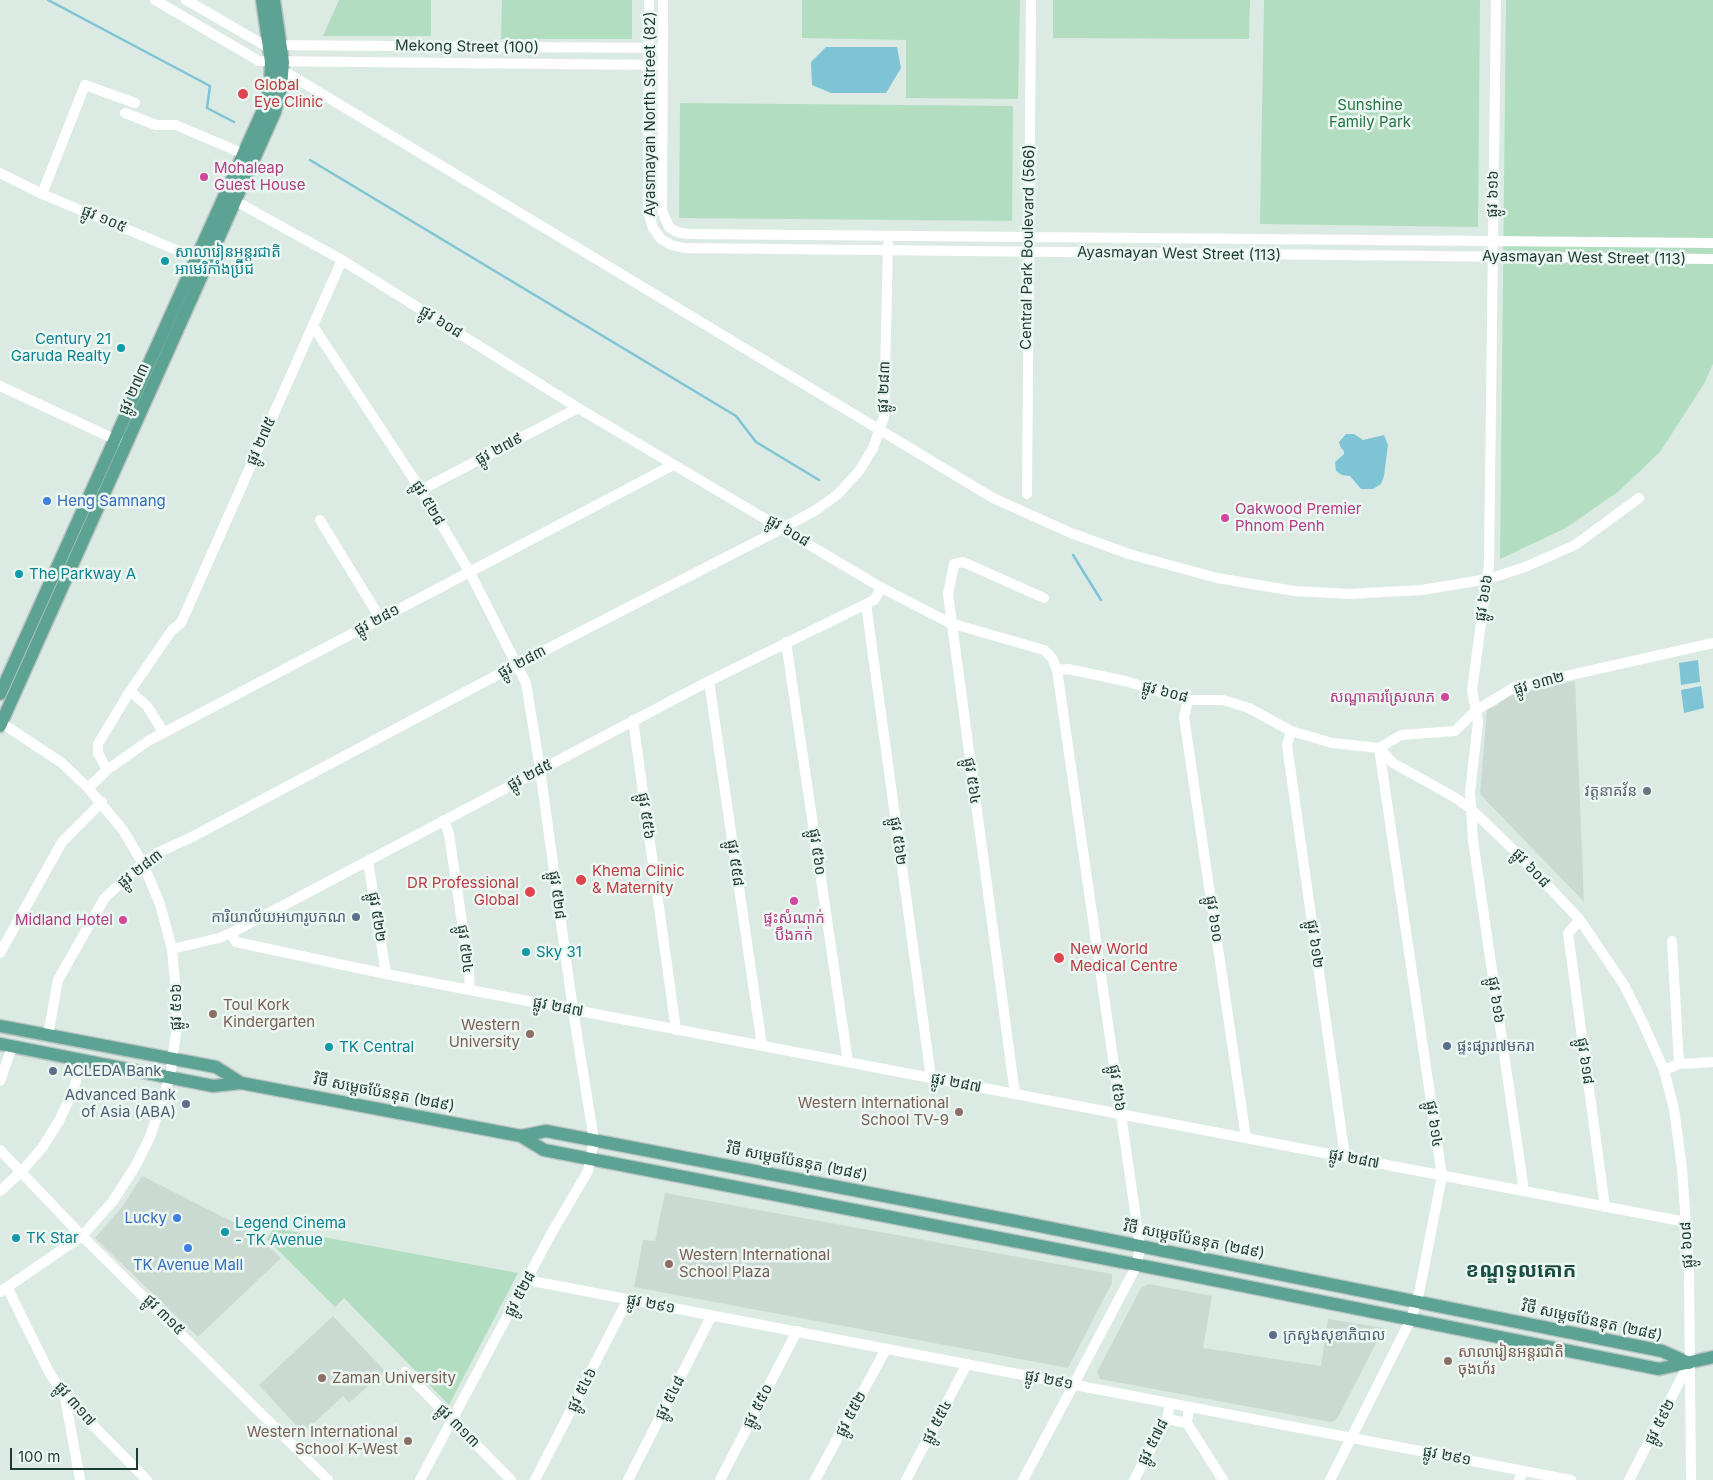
<!DOCTYPE html>
<html>
<head>
<meta charset="utf-8">
<style>
	body { margin:0 }
	#map { position:relative; width:1713px; height:1480px; overflow:hidden; background:#dceae4; font-family:Inter,sans-serif }
	canvas { display:block }
	.scale { position:absolute; left:10px; top:1448px; width:128px; height:22px; box-sizing:border-box; border:2px solid #1d3a33; border-top:0; padding-left:6px; font-size:15px; line-height:18px; white-space:nowrap; color:#1d3a33; -webkit-text-stroke:4px #ecf7f2; paint-order:stroke }
</style>
</head>
<body>
<div id="map">
<canvas width="1713" height="1480"></canvas>
<div class="scale">100 m</div>
</div>
<script>
const ctx = document.querySelector('canvas').getContext('2d');
ctx.lineJoin = 'round';
function fill(path, color) { ctx.fillStyle = color; ctx.fill(path, 'evenodd'); }
const shape = rows => new Path2D(rows.map(r => 'M' + r).join(''));
function strokePath(path, color, width, dash) { ctx.strokeStyle = color; ctx.lineWidth = width; ctx.lineCap = dash ? 'butt' : 'round'; ctx.setLineDash(dash || []); ctx.stroke(path); }
function label(font, color, halo, rows, align = 'center') {
  ctx.font = font + ' Inter,"Noto Sans Khmer",sans-serif'; ctx.lineWidth = 5; ctx.setLineDash([]); ctx.textBaseline = 'middle'; ctx.strokeStyle = halo; ctx.fillStyle = color; for (const [text, x, y, turn = 0] of rows) {
    ctx.save(); ctx.translate(x, y); ctx.rotate((+turn || 0) * Math.PI / 180); ctx.textAlign = isNaN(turn) ? turn : align; if (halo) ctx.strokeText(text, 0, 0); ctx.fillText(text, 0, 0); ctx.restore();
  }
}
fill(shape([
	[1575,681,1584,902,1480,794,1487,709,1496,706,1507,696],
	[142,1176,253,1232,281,1258,198,1337,95,1238,122,1207],
	[665,1193,1112,1274,1112,1283,1068,1368,634,1287,643,1240,655,1241],
	[1149,1284,1212,1296,1203,1348,1321,1366,1328,1319,1384,1328,1337,1419,1331,1422,1100,1379,1097,1372,1141,1288],
	[333,1316,385,1371,349,1403,343,1396,303,1433,259,1385]
]), '#cadad3');
fill(shape([
	[339,0,431,0,431,36,323,36],
	[502,0,632,0,632,39,501,39],
	[802,0,1020,0,1018,99,906,98,906,40,802,38],
	[1053,0,1250,0,1249,39,1053,38],
	[1264,0,1480,0,1478,227,1260,224],
	[1506,0,1713,0,1713,364,1704,384,1660,452,1619,491,1566,528,1500,559],
	[680,103,1013,106,1012,221,679,218],
	[274,1228,518,1273,449,1405,344,1298,335,1307,267,1239]
]), '#b2ddc0');
fill(shape([
	[826,47,897,47,901,68,886,93,831,93,812,85,811,62],
	[1346,434,1354,434,1363,440,1384,435,1388,445,1384,476,1381,484,1373,489,1361,489,1350,476,1342,475,1336,471,1335,462,1344,454,1344,451,1341,448,1339,442],
	[1698,660,1700,682,1681,685,1679,663],
	[1701,686,1704,708,1684,713,1681,690]
]), '#7ec4d5');
strokePath(shape([
	[48,0,210,86,207,108,234,122],
	[310,160,736,416,756,442,819,480],
	[1073,555,1101,600]
]), '#7ec4d5', 2.5);
const major = shape([
	[0,694,264,108,270,86,271,62,262,0],
	[0,726,275,112,281,88,283,62,274,0],
	[0,1026,216,1067,241,1083],
	[0,1044,213,1086,241,1083,521,1136,544,1150,1169,1271,1659,1369,1713,1357],
	[521,1136,546,1131,1015,1221,1662,1351,1689,1363]
]);
strokePath(major, '#bbc4c2', 15);
strokePath(shape([
	[155,0,259,61,654,65],
	[186,0,264,45,655,48],
	[649,0,648,211,653,228,661,239,671,245,684,248,1713,259],
	[663,0,662,211,669,227,677,232,687,234,1713,243],
	[1496,0,1489,564,1472,690,1478,722,1470,792,1473,840,1524,1191],
	[283,73,289,74,993,498,1071,533,1129,554,1217,578,1294,591,1350,594,1422,590,1488,579,1525,567,1575,545,1639,498],
	[125,113,156,125,176,125,244,154],
	[0,173,42,194,203,261],
	[42,194,85,85,135,103],
	[230,198,342,260,578,408,882,588,950,623,1044,650,1052,658,1057,670,1140,1246,1137,1265,1023,1480],
	[313,326,421,490,469,571,526,683,540,769,573,1010,594,1140,588,1171,551,1234,420,1480],
	[0,386,121,442],
	[421,490,578,408],
	[1027,494,1031,0],
	[320,520,380,618],
	[866,604,931,1078],
	[786,642,848,1062],
	[1057,670,1068,669,1125,681,1188,700,1223,700,1249,708,1291,731,1332,743,1379,748,1393,763,1454,797,1471,809,1523,859,1580,920,1624,985,1643,1023,1664,1070,1674,1109,1682,1168,1689,1267,1691,1480],
	[709,681,762,1046],
	[1188,700,1184,717,1246,1138],
	[633,720,676,1030],
	[0,722,62,763,88,788,123,830,143,864,160,904,172,949,177,1004,176,1032,170,1077,150,1137,136,1165,113,1201,82,1236,0,1292],
	[1291,731,1287,745,1345,1157],
	[164,733,147,706,130,691,172,630,181,623,342,260],
	[107,770,98,753,98,744,130,691],
	[88,788,107,770,148,741,673,465],
	[444,820,449,834,469,970,470,990],
	[368,861,386,974],
	[1580,920,1568,933,1605,1207],
	[231,933,236,942,386,974,1686,1222],
	[1672,941,1679,1064],
	[172,949,219,938,231,933,709,681,866,604,874,600,882,588],
	[0,953,62,842,102,802],
	[48,1035,58,980,104,899,131,873,157,853,192,837,518,664,783,528,816,510,838,494,859,471,873,448,884,417,888,244],
	[1664,1070,1679,1064,1713,1062],
	[0,1081,12,1047],
	[1015,1094,948,594,954,564,963,562,1044,598],
	[0,1150,82,1236,328,1480],
	[0,1191,21,1172,42,1148,59,1121,73,1091,82,1060],
	[527,1280,1571,1480],
	[7,1287,49,1372,64,1396,147,1480],
	[405,1372,511,1480],
	[65,1397,80,1480],
	[1189,1407,1187,1423,1223,1480],
	[1167,1419,1187,1423],
	[535,1480,628,1299],
	[628,1480,712,1315],
	[720,1480,797,1331],
	[815,1480,886,1349],
	[906,1480,967,1364],
	[1134,1480,1167,1419,1170,1404],
	[1330,1480,1411,1319,1419,1293,1442,1176,1379,748,1401,735,1455,731,1475,711,1513,688,1713,643],
	[1519,1480,1523,1471],
	[1629,1480,1687,1367]
]), '#fff', 10);
strokePath(major, '#5da394', 12);
for (const [x, y, r, color] of [
	[243,94,6,"#e0444e"],
	[204,177,5,"#d1479c"],
	[165,261,5,"#0f9aa8"],
	[121,348,5,"#0f9aa8"],
	[47,501,5,"#3f7fe0"],
	[1225,518,5,"#d1479c"],
	[19,574,5,"#0f9aa8"],
	[1445,697,5,"#d1479c"],
	[1647,791,5,"#6b7280"],
	[581,880,6,"#e0444e"],
	[530,892,6,"#e0444e"],
	[794,901,5,"#d1479c"],
	[356,917,5,"#5c6f8a"],
	[123,920,5,"#d1479c"],
	[526,952,5,"#0f9aa8"],
	[1059,958,6,"#e0444e"],
	[213,1014,5,"#8d6e63"],
	[530,1034,5,"#8d6e63"],
	[1447,1046,5,"#5c6f8a"],
	[329,1047,5,"#0f9aa8"],
	[53,1071,5,"#5c6f8a"],
	[186,1104,5,"#5c6f8a"],
	[959,1112,5,"#8d6e63"],
	[177,1218,5,"#3f7fe0"],
	[225,1232,5,"#0f9aa8"],
	[16,1238,5,"#0f9aa8"],
	[188,1248,5,"#3f7fe0"],
	[669,1264,5,"#8d6e63"],
	[1273,1335,5,"#5c6f8a"],
	[1448,1361,5,"#8d6e63"],
	[322,1378,5,"#8d6e63"],
	[408,1441,5,"#8d6e63"]
]) { const dot = new Path2D(); dot.arc(x, y, r, 0, 2 * Math.PI); ctx.fillStyle = color; ctx.fill(dot); strokePath(dot, '#ecf7f2', 2); }
label('15px', '#1d3a33', '#ecf7f2', [
	["Mekong Street (100)",467,47,1],
	["Ayasmayan North Street (82)",650,114,-90],
	["ផ្លូវ ៦១៦",1493,194,-89],
	["ផ្លូវ ១០៥",104,219,23],
	["Central Park Boulevard (566)",1028,247,-89],
	["Ayasmayan West Street (113)",1179,254,1],
	["Ayasmayan West Street (113)",1584,258,1],
	["ផ្លូវ ៦០៨",441,322,32],
	["ផ្លូវ ២៨៣",884,387,-88],
	["ផ្លូវ ២៧៣",134,389,-66],
	["ផ្លូវ ២៧៥",261,441,-66],
	["ផ្លូវ ២៧៩",499,449,-28],
	["ផ្លូវ ៥២៨",428,503,59],
	["ផ្លូវ ៦០៨",788,531,31],
	["ផ្លូវ ៦១៦",1484,598,-81],
	["ផ្លូវ ២៨១",377,620,-28],
	["ផ្លូវ ២៨៣",522,662,-28],
	["ផ្លូវ ១៣២",1539,683,-15],
	["ផ្លូវ ៦០៨",1165,692,15],
	["ផ្លូវ ២៨៥",530,775,-28],
	["ផ្លូវ ៥៦៤",972,781,82],
	["ផ្លូវ ៥៥៦",646,816,82],
	["ផ្លូវ ៥៦២",898,841,82],
	["ផ្លូវ ៥៦០",817,852,82],
	["ផ្លូវ ៥៥៨",735,863,82],
	["ផ្លូវ ៦០៨",1531,868,47],
	["ផ្លូវ ២៨៣",140,869,-38],
	["ផ្លូវ ៥២៨",557,895,82],
	["ផ្លូវ ៥២២",377,917,81],
	["ផ្លូវ ៦១០",1214,919,82],
	["ផ្លូវ ៦១២",1315,944,82],
	["ផ្លូវ ៥២៤",465,949,83],
	["ផ្លូវ ៦១៦",1496,1000,82],
	["ផ្លូវ ៥១៦",176,1007,-90],
	["ផ្លូវ ២៨៧",558,1007,11],
	["ផ្លូវ ៦១៨",1585,1061,82],
	["ផ្លូវ ២៨៧",956,1083,11],
	["ផ្លូវ ៥៦៦",1117,1088,82],
	["វិថី សម្តេចប៉ែននុត (២៨៩)",384,1093,11],
	["ផ្លូវ ៦១៤",1434,1124,82],
	["ផ្លូវ ២៨៧",1354,1159,11],
	["វិថី សម្តេចប៉ែននុត (២៨៩)",797,1162,11],
	["វិថី សម្តេចប៉ែននុត (២៨៩)",1194,1240,11],
	["ផ្លូវ ៦០៨",1687,1245,-93],
	["ផ្លូវ ៥២៨",520,1294,-62],
	["ផ្លូវ ២៩១",651,1304,11],
	["ផ្លូវ ៣១៥",164,1315,45],
	["វិថី សម្តេចប៉ែននុត (២៨៩)",1592,1321,12],
	["ផ្លូវ ២៩១",1049,1380,11],
	["ផ្លូវ ៥៤៦",582,1390,-63],
	["ផ្លូវ ៥៤៨",670,1398,-63],
	["ផ្លូវ ៣១៧",75,1404,49],
	["ផ្លូវ ៥៥០",758,1406,-63],
	["ផ្លូវ ៥៥២",851,1414,-62],
	["ផ្លូវ ៥៥៤",937,1422,-62],
	["ផ្លូវ ៥៩២",1660,1422,-63],
	["ផ្លូវ ៣១៣",458,1426,45],
	["ផ្លូវ ៥៧៨",1153,1442,-63],
	["ផ្លូវ ២៩១",1447,1456,11]
]);
label('15px', '#be3a42', '#ecf7f2', [
	["Global",254,85],
	["Eye Clinic",254,102],
	["Khema Clinic",592,871],
	["& Maternity",592,888],
	["DR Professional",519,883,"right"],
	["Global",519,900,"right"],
	["New World",1070,949],
	["Medical Centre",1070,966]
], 'left');
label('15px', '#257346', '#ecf7f2', [
	["Sunshine",1370,105],
	["Family Park",1370,122]
]);
label('15px', '#b23c85', '#ecf7f2', [
	["Mohaleap",214,168],
	["Guest House",214,185],
	["Oakwood Premier",1235,509],
	["Phnom Penh",1235,526],
	["សណ្ឋាគារស្រែលាភ",1435,697,"right"],
	["ផ្ទះសំណាក់",794,918,"center"],
	["បឹងកក់",794,935,"center"],
	["Midland Hotel",113,920,"right"]
], 'left');
label('15px', '#0d838f', '#ecf7f2', [
	["សាលារៀនអន្តរជាតិ",175,252],
	["អាមេរិកាំងប្រ៊ីជ",175,269],
	["Century 21",111,339,"right"],
	["Garuda Realty",111,356,"right"],
	["The Parkway A",29,574],
	["Sky 31",536,952],
	["TK Central",339,1047],
	["Legend Cinema",235,1223],
	["- TK Avenue",235,1240],
	["TK Star",26,1238]
], 'left');
label('15px', '#366cbe', '#ecf7f2', [
	["Heng Samnang",57,501],
	["Lucky",167,1218,"right"],
	["TK Avenue Mall",188,1265,"center"]
], 'left');
label('15px', '#5b616d', '#ecf7f2', [
	["វត្តនាគវ័ន",1637,791]
], 'right');
label('15px', '#4e5e75', '#ecf7f2', [
	["ការិយាល័យអហារូបកណ",346,917,"right"],
	["ផ្ទះផ្សារ៧មករា",1457,1046],
	["ACLEDA Bank",63,1071],
	["Advanced Bank",176,1095,"right"],
	["of Asia (ABA)",176,1112,"right"],
	["ក្រសួងសុខាភិបាល",1283,1335]
], 'left');
label('15px', '#785e54', '#ecf7f2', [
	["Toul Kork",223,1005],
	["Kindergarten",223,1022],
	["Western",520,1025,"right"],
	["University",520,1042,"right"],
	["Western International",949,1103,"right"],
	["School TV-9",949,1120,"right"],
	["Western International",679,1255],
	["School Plaza",679,1272],
	["សាលារៀនអន្តរជាតិ",1458,1352],
	["ចុងហ័រ",1458,1369],
	["Zaman University",332,1378],
	["Western International",398,1432,"right"],
	["School K-West",398,1449,"right"]
], 'left');
label('bold 20px', '#184d42', '#ecf7f2', [
	["ខណ្ឌទួលគោក",1521,1271]
]);
</script>
</body>
</html>
